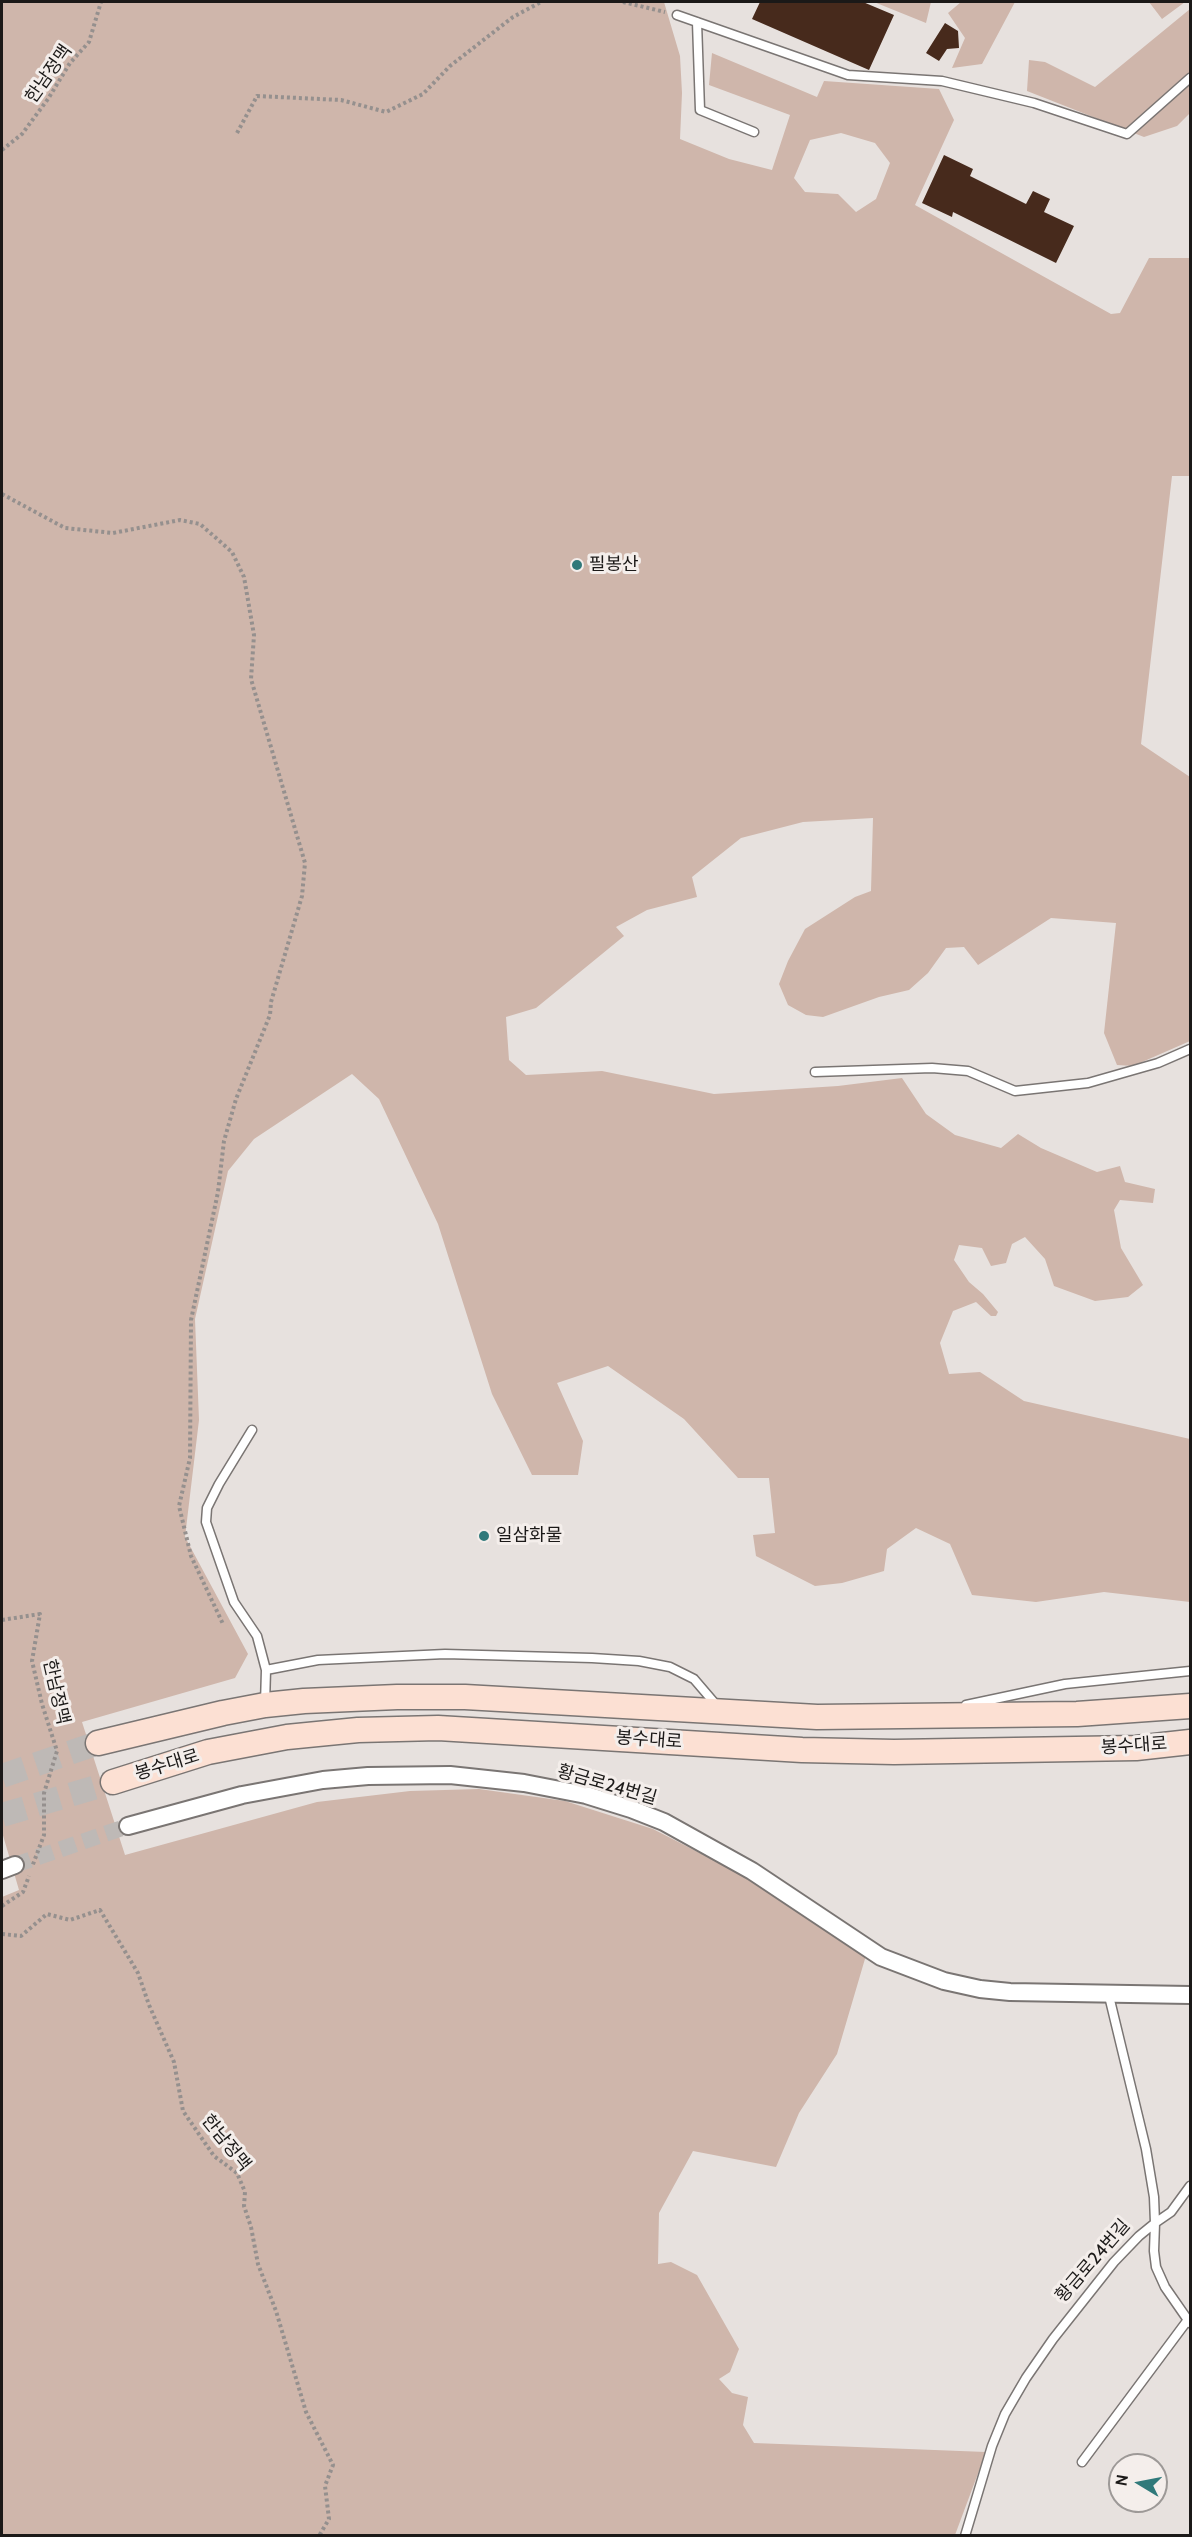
<!DOCTYPE html>
<html>
<head>
<meta charset="utf-8">
<style>
	body { margin:0 }
	#map { position:relative; width:1192px; height:2537px; overflow:hidden; background:#e7e1de; font-family:Cabin,sans-serif }
	canvas { display:block }
	.frame { position:absolute; inset:0; border:3px solid #1b1918; pointer-events:none }
	.north { position:absolute; left:1108px; top:2453px; width:60px; height:60px; box-sizing:border-box; background:#f4eeeb; border:2px solid #9d9997; border-radius:50%; rotate:280deg; font-size:16px; font-weight:700; line-height:24px; text-align:center; color:#1b1918 }
	.north::after { content:''; display:block; margin:auto; width:21px; height:27px; background:#30797a; clip-path:polygon(50% 0,100% 100%,50% 72%,0 100%) }
</style>
</head>
<body>
<div id="map">
<canvas width="1192" height="2537"></canvas>
<div class="frame"></div>
<div class="north">N</div>
</div>
<script>
const ctx = document.querySelector('canvas').getContext('2d');
ctx.lineJoin = 'round';
function fill(path, color) { ctx.fillStyle = color; ctx.fill(path, 'evenodd'); }
const shape = rows => new Path2D(rows.map(r => 'M' + r).join(''));
function strokePath(path, color, width, dash) { ctx.strokeStyle = color; ctx.lineWidth = width; ctx.lineCap = dash ? 'butt' : 'round'; ctx.setLineDash(dash || []); ctx.stroke(path); }
function label(font, color, halo, rows, align = 'center') {
  ctx.font = font + ' Cabin,"Noto Sans KR",sans-serif'; ctx.lineWidth = 6; ctx.setLineDash([]); ctx.textBaseline = 'middle'; ctx.strokeStyle = halo; ctx.fillStyle = color; for (const [text, x, y, turn = 0] of rows) {
    ctx.save(); ctx.translate(x, y); ctx.rotate((+turn || 0) * Math.PI / 180); ctx.textAlign = isNaN(turn) ? turn : align; if (halo) ctx.strokeText(text, 0, 0); ctx.fillText(text, 0, 0); ctx.restore();
  }
}
fill(shape([
	[2,2,664,2,680,56,682,93,680,139,729,159,772,170,790,115,709,85,712,53,817,97,824,81,939,89,954,120,915,205,1111,314,1120,313,1149,258,1190,258,1190,476,1172,476,1141,744,1190,777,1190,1041,1133,1066,1117,1065,1104,1033,1116,923,1051,918,978,965,964,947,946,948,928,973,909,990,879,997,823,1017,806,1015,788,1005,779,984,788,961,805,929,855,897,871,891,873,818,803,822,741,838,692,877,697,897,647,910,616,927,624,936,536,1008,506,1017,509,1060,526,1075,602,1071,714,1094,838,1086,902,1078,926,1114,955,1135,1001,1148,1018,1134,1041,1148,1097,1172,1120,1166,1125,1182,1155,1189,1153,1203,1120,1200,1114,1210,1121,1248,1143,1285,1128,1297,1095,1301,1054,1286,1045,1259,1025,1237,1012,1244,1006,1263,991,1266,982,1248,959,1245,954,1260,969,1282,983,1294,998,1312,996,1316,991,1316,976,1302,953,1311,940,1343,949,1374,980,1372,1024,1401,1190,1439,1190,1602,1104,1592,1036,1602,972,1595,950,1544,916,1528,887,1549,884,1571,842,1583,815,1586,756,1556,753,1535,775,1533,769,1478,738,1478,684,1419,608,1366,557,1383,583,1441,578,1475,532,1475,492,1394,438,1224,379,1099,352,1074,254,1139,228,1171,195,1319,199,1420,185,1537,248,1654,235,1678,82,1722,125,1855,317,1802,410,1791,479,1789,565,1801,653,1829,729,1868,867,1952,837,2054,799,2113,776,2167,693,2151,659,2213,658,2264,671,2262,697,2275,739,2349,730,2372,719,2379,732,2393,748,2397,743,2425,754,2443,986,2452,955,2535,2,2535,2,1897,19,1890,2,1832],
	[841,133,875,143,890,163,876,199,856,212,838,194,805,192,794,178,810,140],
	[874,2,931,2,926,23],
	[961,2,1015,2,982,64,952,68,965,38,948,13],
	[1149,2,1185,2,1162,19],
	[1190,9,1190,113,1177,126,1144,137,1027,91,1029,60,1045,62,1095,87]
]), '#cfb6ab');
fill(shape([
	[760,2,863,2,894,15,869,70,752,19],
	[945,23,958,31,959,48,947,49,939,61,926,53],
	[944,155,973,169,970,176,1026,204,1033,191,1050,199,1044,212,1074,226,1056,263,953,212,952,217,922,203]
]), '#472a1c');
strokePath(shape([
	[15,1865,128,1826]
]), '#beb9b6', 16, [16, 8]);
strokePath(shape([
	[2,1776,98,1743],
	[2,1815,113,1782]
]), '#beb9b6', 24, [24, 12]);
const service = shape([
	[677,15,848,75,942,81,1034,103,1127,134,1190,78],
	[697,22,700,110,754,132],
	[815,1072,932,1068,968,1071,1015,1091,1088,1083,1158,1063,1190,1049],
	[252,1430,219,1484,207,1508,206,1522,234,1602,257,1636,266,1670],
	[265,1704,266,1670,318,1660,445,1654,592,1658,639,1661,670,1667,694,1679,718,1707],
	[966,1705,1065,1684,1190,1671],
	[1190,2323,1165,2287,1156,2267,1154,2251,1155,2223,1171,2212,1190,2186],
	[1082,2462,1187,2321],
	[965,2536,992,2446,1005,2414,1026,2378,1053,2339,1114,2262,1139,2236,1155,2223,1154,2197,1146,2149,1109,1996]
]);
const minor = shape([
	[128,1826,242,1795,323,1780,368,1776,450,1775,524,1783,586,1795,631,1809,664,1822,752,1871,881,1957,944,1981,980,1989,1010,1992,1190,1995],
	[2,1870,15,1865]
]);
const secondary = shape([
	[98,1743,223,1713,265,1705,304,1701,397,1697,465,1697,817,1717,1077,1714,1190,1706],
	[113,1782,208,1752,287,1737,358,1730,438,1728,802,1750,894,1752,1136,1748,1190,1742]
]);
strokePath(service, '#7a7573', 11);
strokePath(minor, '#7a7573', 20);
strokePath(secondary, '#7a7573', 27);
strokePath(shape([
	[623,2,665,12],
	[237,133,257,96,341,100,386,112,423,94,450,66,513,17,541,2],
	[2,150,22,134,48,99,70,63,89,42,101,2],
	[2,494,65,528,113,533,180,520,200,524,232,552,244,577,254,635,251,679,305,863,302,896,271,1002,270,1015,236,1099,224,1141,218,1192,191,1320,190,1458,179,1506,191,1556,223,1624],
	[2,1620,40,1614,32,1661,42,1704,57,1751,44,1793,44,1835,32,1867],
	[2,1906,23,1892,29,1876],
	[2,1934,21,1936,47,1914,70,1920,100,1910,138,1973,149,2005,174,2062,183,2111,214,2156,237,2173,245,2192,244,2206,251,2227,258,2264,276,2311,306,2412,333,2465,325,2486,329,2519,319,2536]
]), '#95908e', 4, [3, 3]);
strokePath(service, '#fff', 8);
strokePath(minor, '#fff', 16);
strokePath(secondary, '#fce0d3', 24);
for (const [x, y, r, color] of [
	[577,565,6,"#30797a"],
	[484,1536,6,"#30797a"]
]) { const dot = new Path2D(); dot.arc(x, y, r, 0, 2 * Math.PI); ctx.fillStyle = color; ctx.fill(dot); strokePath(dot, '#f4eeeb', 2); }
label('18px', '#1b1918', '#f4eeeb', [
	["한남정맥",49,74,-55],
	["한남정맥",56,1692,77],
	["봉수대로",649,1740,4],
	["봉수대로",1134,1746,-4],
	["봉수대로",167,1765,-17],
	["황금로24번길",607,1785,16],
	["한남정맥",226,2143,51],
	["황금로24번길",1093,2261,-49]
]);
label('18px', '#1b1918', '#f4eeeb', [
	["필봉산",589,565],
	["일삼화물",496,1536]
], 'left');
</script>
</body>
</html>
